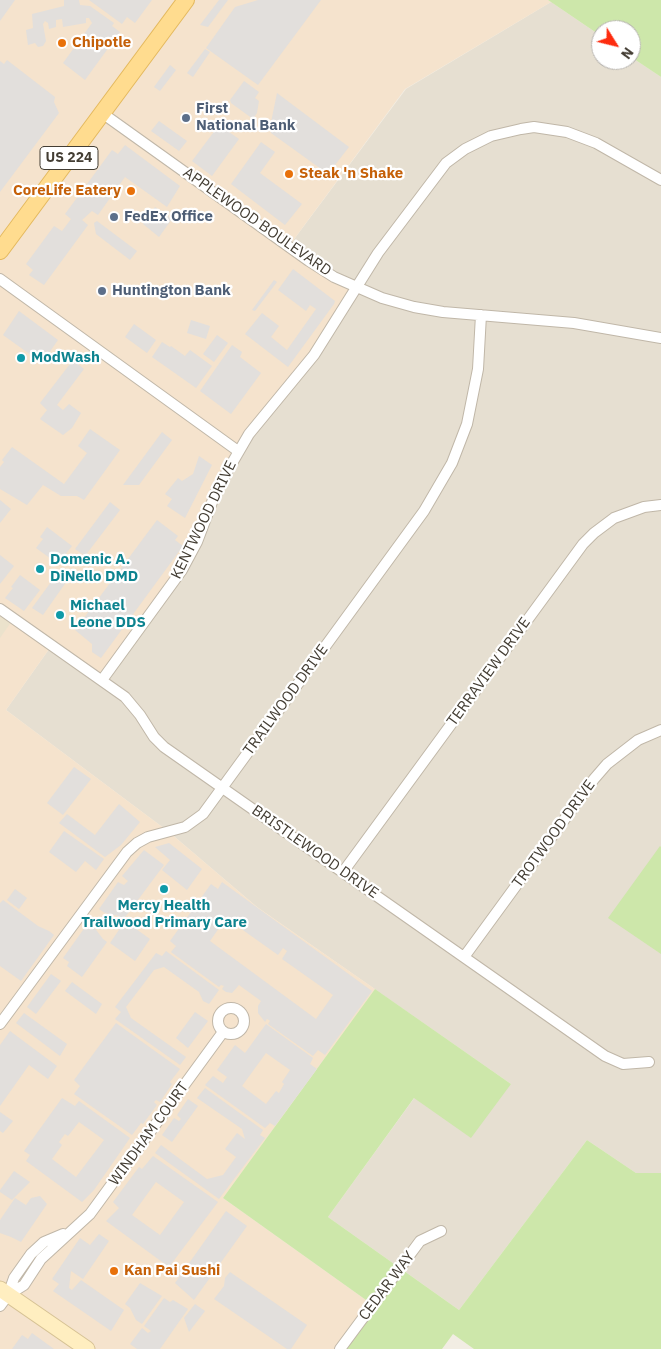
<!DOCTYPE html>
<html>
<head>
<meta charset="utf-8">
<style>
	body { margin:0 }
	#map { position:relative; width:661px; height:1349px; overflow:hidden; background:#f2ede3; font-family:"IBM Plex Sans",sans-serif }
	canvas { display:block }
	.north { position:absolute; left:591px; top:20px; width:50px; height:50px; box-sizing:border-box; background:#fff; border:1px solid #b4b1ad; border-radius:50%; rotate:126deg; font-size:14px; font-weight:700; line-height:20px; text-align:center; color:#433d33 }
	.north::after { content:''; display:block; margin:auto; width:18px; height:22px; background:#fd2c0f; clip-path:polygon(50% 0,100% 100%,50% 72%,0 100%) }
</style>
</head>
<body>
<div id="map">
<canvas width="661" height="1349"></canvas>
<div class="north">N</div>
</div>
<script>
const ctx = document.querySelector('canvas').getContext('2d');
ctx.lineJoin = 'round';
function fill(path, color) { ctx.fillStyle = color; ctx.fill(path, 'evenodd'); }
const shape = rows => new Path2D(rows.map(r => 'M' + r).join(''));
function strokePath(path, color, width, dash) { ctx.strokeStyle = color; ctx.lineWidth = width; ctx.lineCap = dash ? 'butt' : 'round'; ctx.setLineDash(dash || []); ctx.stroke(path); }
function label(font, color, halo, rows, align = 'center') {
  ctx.font = font + ' "IBM Plex Sans",sans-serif'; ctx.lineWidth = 4.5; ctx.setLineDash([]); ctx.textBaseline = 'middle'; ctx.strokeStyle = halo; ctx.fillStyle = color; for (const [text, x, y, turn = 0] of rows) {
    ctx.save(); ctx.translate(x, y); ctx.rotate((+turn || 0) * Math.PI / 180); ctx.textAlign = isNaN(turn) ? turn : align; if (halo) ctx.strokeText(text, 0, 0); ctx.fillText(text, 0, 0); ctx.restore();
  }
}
fill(shape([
	[551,2,601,36,601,60,631,60,631,57,661,77,661,1173,636,1173,587,1140,459,1310,328,1217,415,1097,511,1084,257,907,169,832,6,710,52,645,289,246,406,89]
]), '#e6dfd1');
fill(shape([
	[0,0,548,0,551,2,405,89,289,246,357,287,336,322,249,434,197,542,102,680,52,645,6,710,169,832,257,907,375,989,223,1198,373,1305,340,1349,0,1349]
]), '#f5e3cd');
fill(shape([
	[0,609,14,618,0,638]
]), '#ebe2cc');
fill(shape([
	[548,0,661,0,661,77,631,57,631,30,601,30,601,36],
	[660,846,661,847,661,954,608,918],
	[375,989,511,1084,471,1138,414,1098,328,1217,459,1310,587,1140,636,1173,661,1173,661,1349,474,1349,453,1334,442,1349,340,1349,373,1305,223,1198]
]), '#cde7aa');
fill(shape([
	[0,0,15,0,0,21],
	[64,0,79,0,80,5,90,6,114,23,112,26,120,32,85,80,63,63,92,23,89,18,86,18,86,23,63,27,62,19,56,20,56,27,49,29,48,23,45,21,43,24,46,41,43,46,38,47,35,43,28,45,26,30,33,28,32,14,64,6],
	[89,0,152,0,135,23,127,17,122,24],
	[219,0,228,0,208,27,200,25],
	[258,0,321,0,258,85,206,48,235,7],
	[205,49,210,52,193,77,187,73],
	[7,60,55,97,54,102,59,113,0,192,0,61,4,64],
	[170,65,176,70,160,91,154,87],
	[244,81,259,92,255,98,259,101,257,113,253,119,231,103,230,100],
	[277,93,349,147,328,174,271,133,270,127],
	[159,121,187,141,179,151,151,131],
	[219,125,239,139,212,176,192,161],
	[261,142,275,152,260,173,302,204,285,225,231,184],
	[125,145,180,186,167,207,125,177,98,215,92,211,82,220,88,225,44,285,29,275,33,270,26,264,54,226,62,231,71,219,65,214,112,150,118,154],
	[155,207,172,219,159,237,143,224],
	[97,221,137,251,130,260,96,234,94,223],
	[293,269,335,301,334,304,288,367,245,334,262,313,279,326,271,337,287,350,316,309,310,305,306,311,278,290],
	[274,280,277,282,255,311,252,310],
	[19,311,58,340,42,363,3,335],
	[191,320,210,326,206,339,187,333],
	[134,324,156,340,147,353,125,337],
	[217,335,228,343,214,362,203,354],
	[162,342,170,347,171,346,185,356,190,350,212,366,196,388,152,357],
	[232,345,242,352,240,357,261,373,231,414,200,391],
	[73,360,84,369,57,405,63,410,69,404,81,413,72,428,63,435,40,419,47,410,40,403],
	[90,429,120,450,84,500,77,496,61,496,43,485,27,505,0,489,0,467,4,462,2,460,12,447,64,484,87,453,78,446],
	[162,432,172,440,139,485,123,485],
	[199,456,212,465,185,518,167,506,172,499,165,494,178,478,182,481,193,474],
	[0,500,11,509,0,523],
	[110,502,120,510,85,556,75,549],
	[157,520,178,536,175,540,183,546,101,658,92,652,92,644,75,630],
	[47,527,72,546,58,564,36,548,43,539,40,537],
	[0,555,14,566,0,584],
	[59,571,69,578,43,615,32,608],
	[20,575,40,590,24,611,5,598,13,588,11,587],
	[74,767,91,779,63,815,47,803],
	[119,804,140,822,121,845,105,857,59,823,67,814,95,835],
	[64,831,104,859,96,870,85,861,76,872,49,852],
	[169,843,202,869,187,890,162,870,170,860,155,847],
	[144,850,164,865,123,920,118,916,105,913,99,909,118,882,124,885,128,881,122,876],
	[222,882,372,991,325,1055,318,1050,313,1056,268,1024,270,1021,269,1020,267,1019,265,1022,258,1013,258,1006,261,1001,239,985,232,993,226,992,222,989,224,986,221,985,219,987,171,952,176,946,170,941,211,884,218,889],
	[226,918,278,955,283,948,287,951,282,959,333,995,316,1019,210,941],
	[15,889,27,898,19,909,7,900],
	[3,900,38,926,49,931,54,935,21,981,0,966,0,903],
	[125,921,150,939,135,961,110,943],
	[88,923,94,927,103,939,107,942,82,977,67,966,69,962,63,958],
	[166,951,219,990,209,1004,203,1001,199,992,164,967,154,970,126,1007,131,1018,186,1057,180,1065,115,1019,121,1012,115,1007,156,953,162,956],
	[51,974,61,981,36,1014,27,1007],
	[72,982,102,1004,96,1014,65,991],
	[195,1012,208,1021,188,1048,176,1038],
	[24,1013,67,1044,60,1056,16,1023],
	[116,1023,180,1069,170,1082,172,1084,160,1102,156,1100,154,1102,157,1105,143,1124,141,1123,132,1135,74,1094,80,1086,74,1080],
	[266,1024,313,1058,310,1064,317,1069,275,1126,270,1123,265,1128,205,1085,213,1076,223,1083,227,1077,217,1070,235,1045,245,1053],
	[266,1053,290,1070,282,1082,284,1084,279,1093,276,1091,266,1104,242,1086],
	[10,1031,57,1066,48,1079,29,1065,0,1106,0,1045],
	[205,1088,263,1130,260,1135,265,1138,219,1199,155,1153,161,1145,207,1179,223,1175,236,1157,225,1149,237,1133,245,1139,242,1129,197,1098],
	[62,1098,75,1106,79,1101,130,1138,94,1190,82,1202,26,1161,30,1155,24,1151],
	[79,1122,104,1140,76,1177,52,1159,62,1145,59,1142,65,1134,68,1136],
	[188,1099,198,1106,172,1142,162,1135,174,1118,179,1121,181,1119,177,1115],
	[0,1112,13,1121,3,1133,0,1131],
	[153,1156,218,1202,169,1267,106,1221,119,1208,113,1202,139,1167,142,1169],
	[156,1182,184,1202,160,1235,132,1215],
	[14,1171,30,1182,12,1200,0,1192,0,1190],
	[40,1196,47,1204,21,1242,11,1237,0,1233,0,1220,15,1198,26,1205,31,1198],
	[226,1211,247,1226,194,1300,175,1283],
	[99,1234,109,1241,83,1279,71,1271,69,1288,72,1290,81,1280,124,1310,111,1331,53,1291,59,1284,52,1279,80,1238,90,1245],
	[230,1272,307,1325,291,1349,287,1349,214,1299,224,1286,225,1278],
	[140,1283,162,1296,142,1324,136,1320,130,1308,125,1304],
	[164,1298,170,1302,173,1300,188,1309,160,1349,137,1349,130,1344,142,1328,148,1333,151,1331,144,1326],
	[195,1304,205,1311,189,1332,184,1318],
	[32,1333,54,1349,12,1349,22,1335,28,1339]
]), '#e2dfdc');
const minor = shape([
	[102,113,309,261,334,277,382,298,414,307,443,312,574,323,661,338],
	[0,279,238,451],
	[0,609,125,697,140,715,154,737,164,747,605,1056,623,1064,649,1062],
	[102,680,182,570,197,542,217,489,249,434,314,355,378,253,446,163,465,149,491,136,521,129,534,127,567,132,596,143,661,180],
	[343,872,583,544,594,533,614,518,644,507,661,505],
	[464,957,594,779,607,764,638,740,661,730],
	'218 1021a13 13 0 1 1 26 0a13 13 0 1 1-26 0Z',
	[0,1024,127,852,137,843,148,837,185,827,203,814,424,511,452,463,467,424,478,369,481,315],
	[8,1295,24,1285,41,1259,90,1214,223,1032],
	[0,1306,8,1295,14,1278,31,1254,44,1242,63,1234],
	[340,1349,420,1241,441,1231]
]);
const secondary = shape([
	[0,1289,87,1349]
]);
const primary = shape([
	[0,251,186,0]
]);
strokePath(minor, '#c0b7a8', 12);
strokePath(secondary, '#d6c294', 17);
strokePath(primary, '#e4b95e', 18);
strokePath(minor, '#fff', 10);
strokePath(secondary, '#ffeec0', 15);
strokePath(primary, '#ffdc8f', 16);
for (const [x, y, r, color] of [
	[62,43,5,"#e8710a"],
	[186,118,5,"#5c6f8a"],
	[289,174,5,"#e8710a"],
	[131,191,5,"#e8710a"],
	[114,217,5,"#5c6f8a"],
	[102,291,5,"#5c6f8a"],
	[21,358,5,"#0f9aa8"],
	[40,569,5,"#0f9aa8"],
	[60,615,5,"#0f9aa8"],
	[164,889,5,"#0f9aa8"],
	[114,1271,5,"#e8710a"]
]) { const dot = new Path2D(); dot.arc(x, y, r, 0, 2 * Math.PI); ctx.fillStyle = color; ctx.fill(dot); strokePath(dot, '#fff', 2); }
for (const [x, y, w] of [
	[69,158,58]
]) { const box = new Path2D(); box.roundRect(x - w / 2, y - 11.5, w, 23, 4); ctx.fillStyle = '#fff'; ctx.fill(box); strokePath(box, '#433d33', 1); }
label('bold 14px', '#433d33', null, [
	["US 224",69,158]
]);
label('bold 15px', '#c56008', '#fff', [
	["Chipotle",72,43],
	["Steak 'n Shake",299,174],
	["CoreLife Eatery",121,191,"right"],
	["Kan Pai Sushi",124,1271]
], 'left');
label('bold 15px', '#4e5e75', '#fff', [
	["First",196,109],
	["National Bank",196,126],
	["FedEx Office",124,217],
	["Huntington Bank",112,291]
], 'left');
label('15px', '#433d33', '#fff', [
	["APPLEWOOD BOULEVARD",257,222,35],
	["KENTWOOD DRIVE",204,520,-64],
	["TERRAVIEW DRIVE",489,672,-54],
	["TRAILWOOD DRIVE",286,700,-54],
	["TROTWOOD DRIVE",554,834,-54],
	["BRISTLEWOOD DRIVE",315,852,35],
	["WINDHAM COURT",149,1134,-54],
	["CEDAR WAY",387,1286,-53]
]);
label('bold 15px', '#0d838f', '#fff', [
	["ModWash",31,358],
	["Domenic A.",50,560],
	["DiNello DMD",50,577],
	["Michael",70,606],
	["Leone DDS",70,623],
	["Mercy Health",164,906,"center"],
	["Trailwood Primary Care",164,923,"center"]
], 'left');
</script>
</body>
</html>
